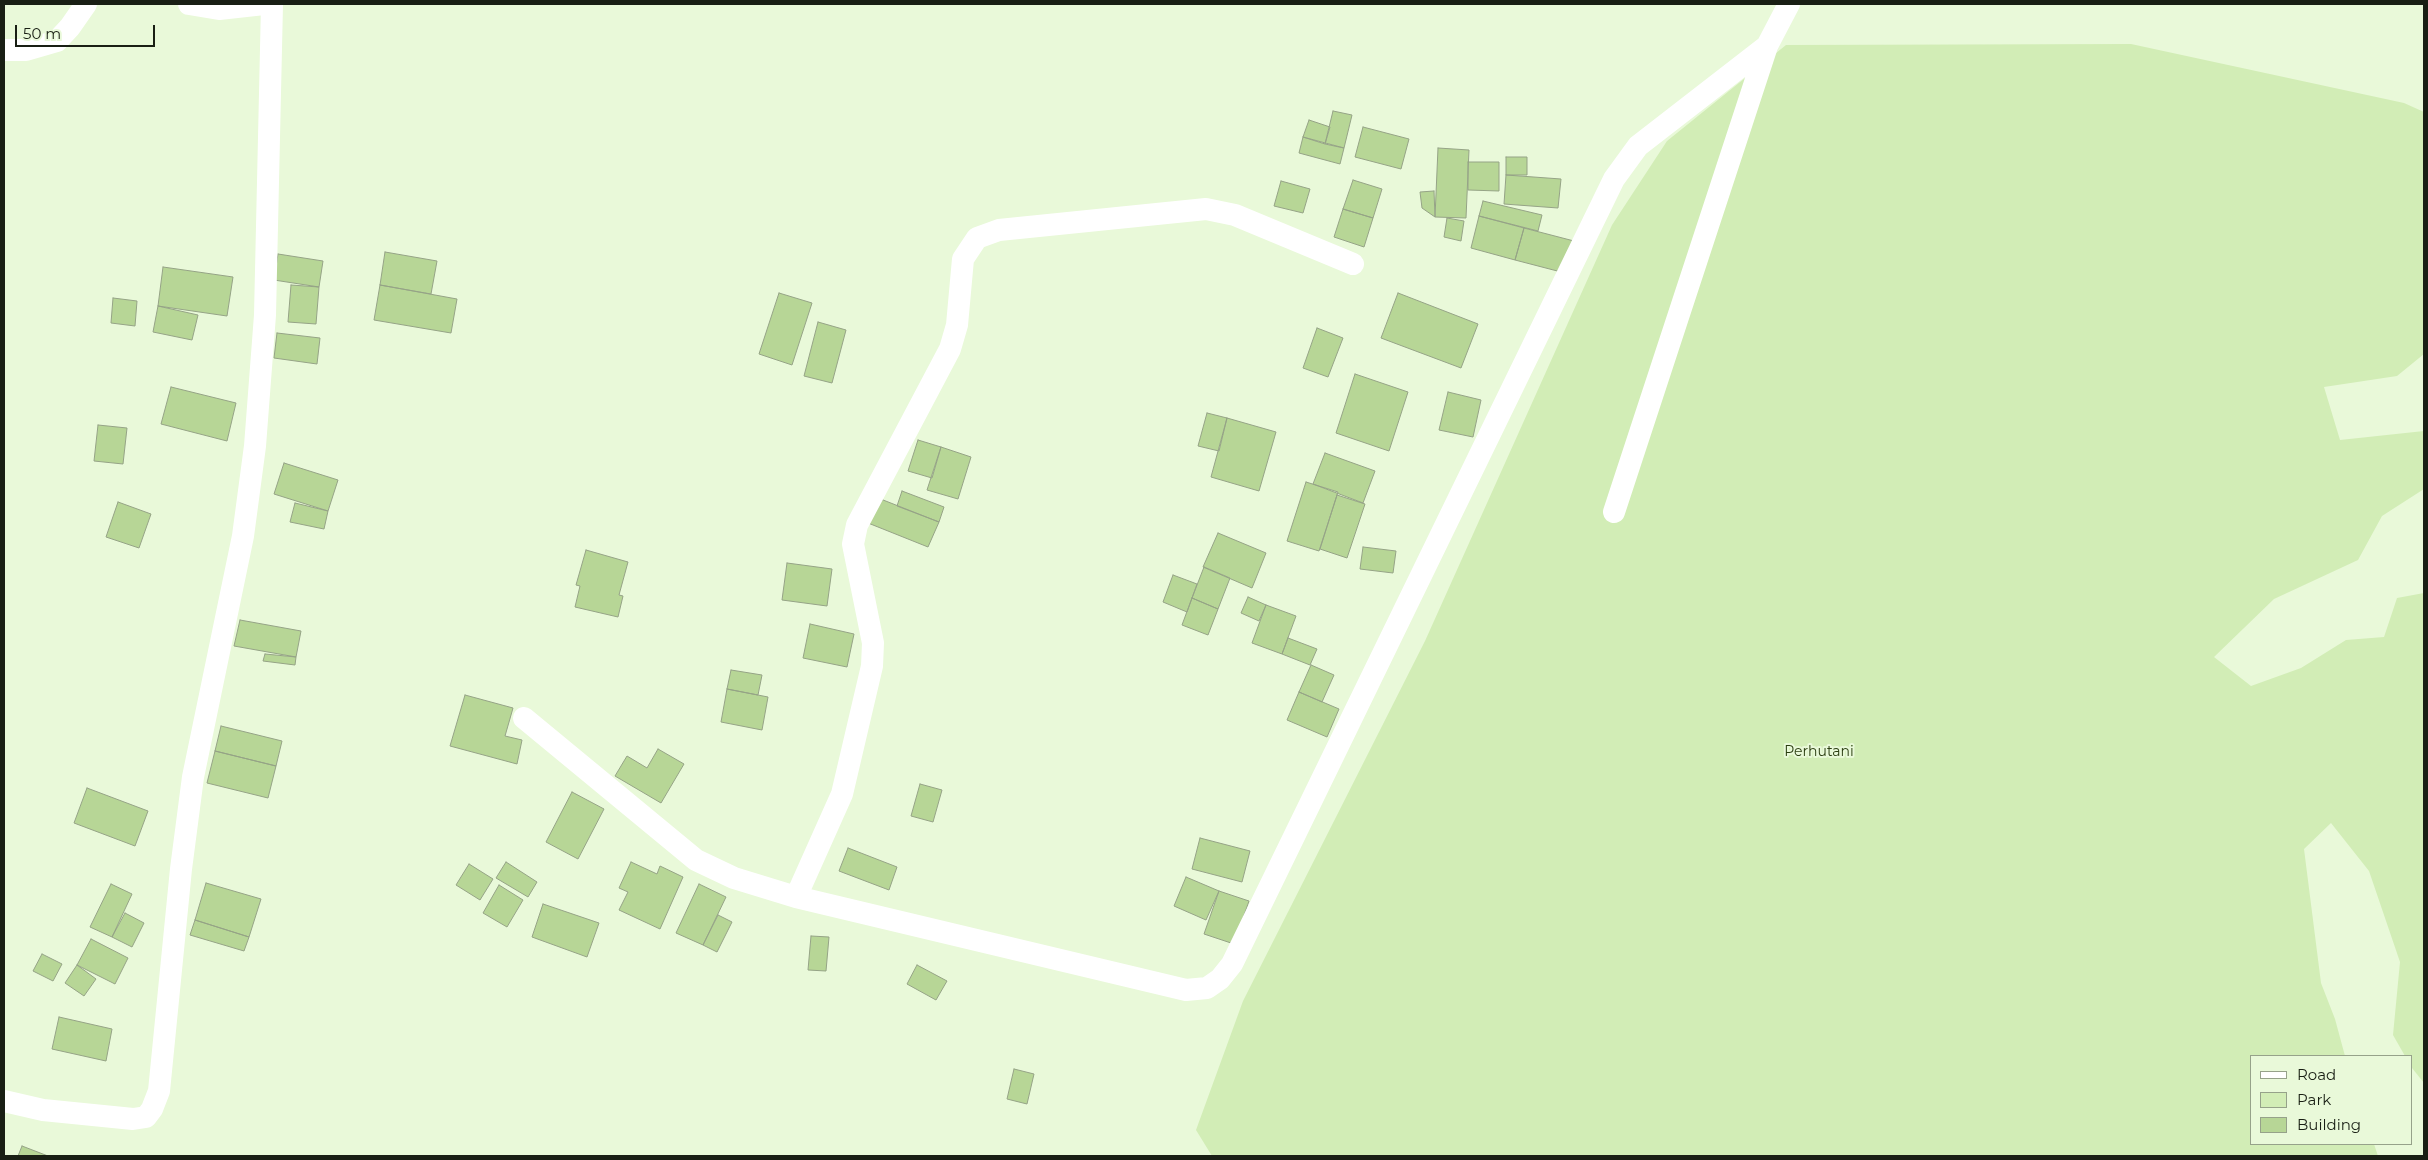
<!DOCTYPE html>
<html>
<head>
<meta charset="utf-8">
<style>
	body { margin:0 }
	#map { position:relative; width:2428px; height:1160px; overflow:hidden; background:#e9f9d9; font-family:Montserrat,sans-serif }
	canvas { display:block }
	.frame { position:absolute; inset:0; border:5px solid #191f14; pointer-events:none }
	.legend { position:absolute; left:2250px; top:1055px; width:162px; height:90px; box-sizing:border-box; background:#e9f9d9; border:1px solid #96a28a; margin:0; padding:6px 9px; list-style:none; font-size:15px; color:#191f14 }
	.legend li { display:flex; align-items:center; gap:10px; height:25px }
	.legend b { width:25px; border:1px solid #96a28a }
	.scale { position:absolute; left:15px; top:25px; width:140px; height:22px; box-sizing:border-box; border:2px solid #191f14; border-top:0; padding-left:6px; font-size:15px; line-height:18px; white-space:nowrap; color:#191f14; -webkit-text-stroke:4px #e9f9d9; paint-order:stroke }
</style>
</head>
<body>
<div id="map">
<canvas width="2428" height="1160"></canvas>
<div class="frame"></div>
<ul class="legend">
<li><b style="height:6px;background:#fff"></b>Road</li>
<li><b style="height:14px;background:#d2edb6"></b>Park</li>
<li><b style="height:14px;background:#b7d696"></b>Building</li>
</ul>
<div class="scale">50 m</div>
</div>
<script>
const ctx = document.querySelector('canvas').getContext('2d');
ctx.lineJoin = 'round';
function fill(path, color) { ctx.fillStyle = color; ctx.fill(path, 'evenodd'); }
const shape = rows => new Path2D(rows.map(r => 'M' + r).join(''));
function strokePath(path, color, width, dash) { ctx.strokeStyle = color; ctx.lineWidth = width; ctx.lineCap = dash ? 'butt' : 'round'; ctx.setLineDash(dash || []); ctx.stroke(path); }
function label(font, color, halo, rows, align = 'center') {
  ctx.font = font + ' Montserrat,sans-serif'; ctx.lineWidth = 4; ctx.setLineDash([]); ctx.textBaseline = 'middle'; ctx.strokeStyle = halo; ctx.fillStyle = color; for (const [text, x, y, turn = 0] of rows) {
    ctx.save(); ctx.translate(x, y); ctx.rotate((+turn || 0) * Math.PI / 180); ctx.textAlign = isNaN(turn) ? turn : align; if (halo) ctx.strokeText(text, 0, 0); ctx.fillText(text, 0, 0); ctx.restore();
  }
}
fill(shape([
	[2131,44,2404,103,2424,112,2424,354,2397,376,2324,387,2340,440,2424,431,2424,489,2382,516,2358,560,2274,599,2214,657,2251,686,2301,668,2346,640,2384,637,2397,598,2424,593,2424,1083,2412,1068,2412,1056,2405,1056,2393,1035,2400,962,2369,871,2331,823,2304,849,2321,983,2335,1019,2345,1056,2252,1056,2252,1144,2374,1144,2378,1156,1212,1156,1196,1130,1243,1001,1425,641,1612,225,1667,141,1786,45]
]), '#d2edb6');
const building = shape([
	[1333,111,1352,115,1344,148,1325,144,1333,111],
	[1309,120,1330,127,1325,144,1303,137,1309,120],
	[1363,127,1409,139,1401,169,1355,157,1363,127],
	[1303,137,1344,148,1340,164,1299,153,1303,137],
	[1438,148,1469,150,1466,218,1435,217,1438,148],
	[1506,157,1527,157,1527,175,1506,175,1506,157],
	[1468,162,1499,162,1499,191,1468,190,1468,162],
	[1506,175,1561,179,1558,208,1504,204,1506,175],
	[1353,180,1382,189,1373,218,1343,209,1353,180],
	[1281,181,1310,189,1303,213,1274,206,1281,181],
	[1434,191,1435,217,1422,208,1420,192,1434,191],
	[1483,201,1542,215,1538,231,1479,216,1483,201],
	[1343,209,1373,218,1364,247,1334,237,1343,209],
	[1479,216,1524,228,1515,260,1471,248,1479,216],
	[1447,218,1464,221,1461,241,1444,237,1447,218],
	[1524,228,1574,241,1565,273,1515,260,1524,228],
	[385,252,437,261,431,294,380,285,385,252],
	[278,254,323,261,319,287,274,280,278,254],
	[163,267,233,277,227,316,158,306,163,267],
	[291,285,319,287,316,324,288,322,291,285],
	[380,285,457,299,451,333,374,320,380,285],
	[779,293,812,303,792,365,759,354,779,293],
	[1398,293,1478,324,1461,368,1381,338,1398,293],
	[113,298,137,301,135,326,111,323,113,298],
	[158,306,198,315,192,340,153,332,158,306],
	[818,322,846,330,832,383,804,376,818,322],
	[1317,328,1343,338,1328,377,1303,368,1317,328],
	[277,333,320,338,317,364,274,358,277,333],
	[1355,374,1408,392,1389,451,1336,433,1355,374],
	[171,387,236,403,227,441,161,424,171,387],
	[1448,392,1481,400,1473,437,1439,430,1448,392],
	[1207,413,1227,418,1219,451,1198,446,1207,413],
	[1227,418,1276,432,1259,491,1211,477,1227,418],
	[98,425,127,428,123,464,94,461,98,425],
	[918,440,941,447,932,478,908,471,918,440],
	[941,447,971,457,958,499,927,490,941,447],
	[1325,453,1375,471,1363,503,1313,484,1325,453],
	[284,463,338,480,328,511,274,494,284,463],
	[1306,482,1338,492,1319,551,1287,541,1306,482],
	[902,491,944,507,939,522,897,506,902,491],
	[1337,495,1365,504,1347,558,1320,549,1337,495],
	[878,498,939,522,928,547,868,523,878,498],
	[118,502,151,514,139,548,106,537,118,502],
	[295,503,328,511,324,529,290,522,295,503],
	[1218,533,1266,553,1252,588,1203,567,1218,533],
	[1363,547,1396,551,1393,573,1360,569,1363,547],
	[586,550,628,562,619,595,623,596,618,617,575,607,580,586,576,585,586,550],
	[787,563,832,569,827,606,782,600,787,563],
	[1204,567,1230,578,1218,609,1192,598,1204,567],
	[1173,575,1197,584,1187,612,1163,602,1173,575],
	[1248,597,1266,605,1259,621,1241,613,1248,597],
	[1192,598,1218,609,1208,635,1182,625,1192,598],
	[1266,605,1296,616,1282,654,1252,643,1266,605],
	[240,620,301,631,296,657,234,646,240,620],
	[810,624,854,634,847,667,803,658,810,624],
	[1288,638,1317,649,1310,665,1282,654,1288,638],
	[265,654,296,657,295,665,263,661,265,654],
	[1311,665,1334,675,1322,702,1299,692,1311,665],
	[731,670,762,675,758,695,727,689,731,670],
	[727,689,768,697,762,730,721,722,727,689],
	[1299,692,1339,709,1327,737,1287,720,1299,692],
	[465,695,513,708,505,736,522,740,517,764,450,746,465,695],
	[221,726,282,741,276,766,215,751,221,726],
	[658,749,684,764,661,803,615,776,627,756,647,768,658,749],
	[215,751,276,766,268,798,207,783,215,751],
	[920,784,942,790,933,822,911,816,920,784],
	[87,788,148,811,135,846,74,823,87,788],
	[572,792,604,809,578,859,546,842,572,792],
	[1200,838,1250,851,1242,882,1192,869,1200,838],
	[848,848,897,867,889,890,839,871,848,848],
	[506,862,537,882,528,897,496,878,506,862],
	[631,862,657,874,660,866,683,877,660,929,619,910,628,892,619,888,631,862],
	[469,864,493,879,480,900,456,885,469,864],
	[1186,877,1219,891,1206,920,1174,906,1186,877],
	[206,883,261,899,249,937,195,920,206,883],
	[111,884,132,894,112,937,90,927,111,884],
	[699,884,726,897,703,945,676,933,699,884],
	[499,885,523,900,507,927,483,913,499,885],
	[1219,891,1249,901,1234,944,1204,934,1219,891],
	[543,904,599,923,587,957,532,937,543,904],
	[125,913,144,923,132,947,112,937,125,913],
	[718,915,732,922,717,952,703,945,718,915],
	[195,920,249,937,244,951,190,935,195,920],
	[811,936,829,937,826,971,808,970,811,936],
	[91,939,128,958,115,984,77,965,91,939],
	[42,954,62,964,53,981,33,971,42,954],
	[77,965,96,979,84,996,65,983,77,965],
	[917,965,947,981,936,1000,907,984,917,965],
	[59,1017,112,1029,106,1061,52,1049,59,1017],
	[1014,1069,1034,1074,1027,1104,1007,1099,1014,1069],
	[22,1146,48,1156,18,1156,22,1146]
]);
fill(building, '#b7d696');
strokePath(building, '#95a386', 1);
strokePath(shape([
	[189,4,219,9,264,4],
	[4,50,26,50,57,41,70,27,86,4],
	[1614,512,1767,46,1789,4],
	[524,718,696,860,734,878,796,897,1186,990,1207,988,1220,979,1232,964,1614,179,1638,146,1767,46],
	[796,897,842,794,872,666,873,643,853,544,857,525,950,349,957,325,963,259,977,238,999,230,1206,209,1235,215,1353,264],
	[4,1101,43,1110,133,1119,146,1117,152,1109,159,1091,181,869,193,777,243,536,255,446,265,315,272,4]
]), '#fff', 22);
label('14px', '#2b3e11', '#e9f9d9', [
	["Perhutani",1819,752]
]);
</script>
</body>
</html>
